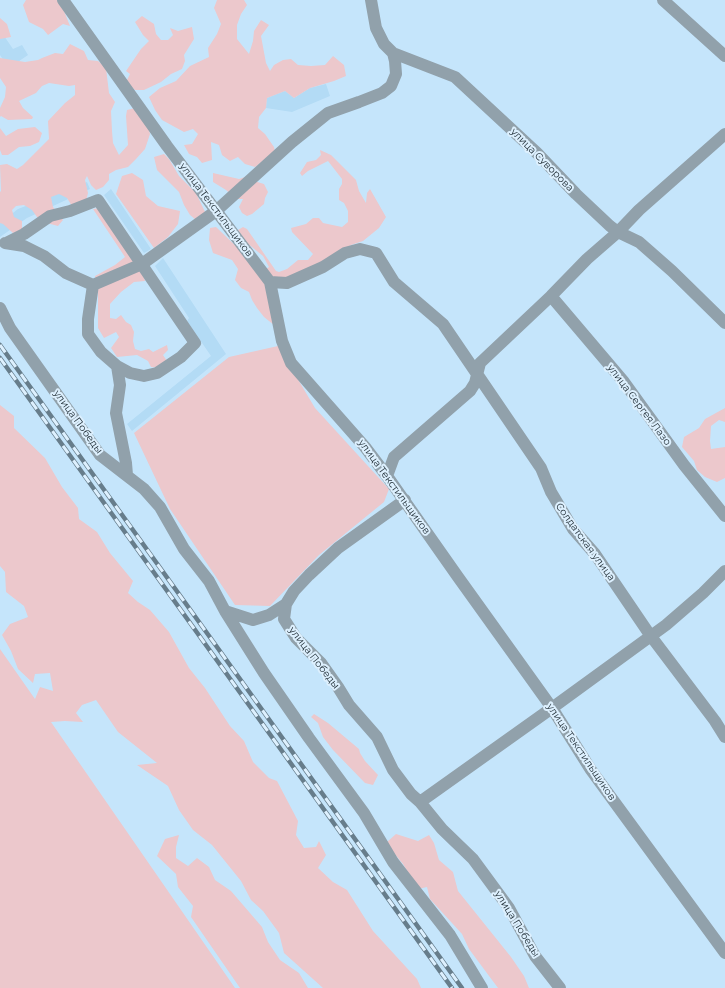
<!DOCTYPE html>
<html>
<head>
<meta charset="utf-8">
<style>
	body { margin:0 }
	canvas { display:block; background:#c5e5fb }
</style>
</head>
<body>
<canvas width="725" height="988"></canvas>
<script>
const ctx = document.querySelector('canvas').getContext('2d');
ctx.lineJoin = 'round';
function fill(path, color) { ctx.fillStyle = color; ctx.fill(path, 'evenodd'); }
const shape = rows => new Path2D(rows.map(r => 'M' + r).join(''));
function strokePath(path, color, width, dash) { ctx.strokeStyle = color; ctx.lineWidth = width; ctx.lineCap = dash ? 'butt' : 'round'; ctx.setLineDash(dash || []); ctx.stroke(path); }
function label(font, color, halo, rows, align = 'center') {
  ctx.font = font + ' Montserrat,sans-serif'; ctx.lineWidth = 4; ctx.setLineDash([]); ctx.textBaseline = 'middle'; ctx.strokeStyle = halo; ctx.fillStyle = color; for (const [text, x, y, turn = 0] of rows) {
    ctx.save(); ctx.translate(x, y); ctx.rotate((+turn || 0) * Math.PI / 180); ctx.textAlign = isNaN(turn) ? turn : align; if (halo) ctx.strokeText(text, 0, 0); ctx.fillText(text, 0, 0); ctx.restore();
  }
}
fill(shape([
	[0,30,13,49,22,45,28,55,9,68,0,55],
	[326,84,330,96,292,112,266,108,267,98,285,91,294,98,310,88],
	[87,182,90,189,27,218,0,237,0,223,18,209],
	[111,189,151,249,144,253,104,195],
	[163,258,226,354,132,431,127,424,211,356,187,321,189,318,155,266]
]), '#b3dbf5');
fill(shape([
	[26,0,57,0,64,11,70,26,63,24,48,35,43,29,29,22,23,5],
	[217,0,244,0,247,5,241,14,237,25,237,39,249,54,253,41,254,31,261,20,269,25,261,36,266,63,270,71,274,65,283,60,291,59,298,65,311,66,325,65,333,56,344,65,346,76,334,81,310,88,294,98,285,91,267,98,266,108,259,117,258,128,265,134,274,147,275,152,255,167,245,164,238,157,230,161,222,155,219,145,211,142,212,160,202,163,197,157,189,154,184,145,192,144,198,134,193,129,184,132,162,120,155,110,149,97,160,88,176,81,190,66,209,57,208,48,217,34,221,24,214,8],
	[142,16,154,24,156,34,161,40,168,40,173,35,170,28,178,31,192,27,194,39,184,55,185,61,182,69,171,74,161,82,144,90,135,90,126,82,130,74,126,71,141,49,149,41,143,35,135,22],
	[0,18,7,24,11,37,0,39],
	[70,44,84,51,88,60,98,61,106,68,109,93,115,102,111,111,112,131,113,143,119,155,128,145,126,116,127,110,135,108,148,126,150,134,145,149,136,159,128,167,116,170,109,174,109,180,103,187,96,190,91,185,87,176,85,180,88,193,86,201,72,206,67,198,59,194,51,197,53,207,63,220,58,226,43,222,37,217,32,210,24,205,16,206,12,210,14,217,22,221,22,230,13,233,3,224,0,223,0,192,1,191,0,165,7,164,17,169,23,165,49,139,48,121,65,103,75,95,75,85,69,86,49,83,42,86,36,93,19,101,23,108,33,117,32,119,8,120,1,116,0,117,0,108,5,97,6,87,0,78,0,58,25,62,38,60,42,58,55,53,63,54],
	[35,127,42,133,39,142,30,146,19,147,8,155,2,155,0,150,0,128,6,136,18,129],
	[320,150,331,155,356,180,359,191,366,203,367,193,370,189,386,217,379,228,363,241,351,245,336,256,307,272,266,285,274,325,264,317,257,308,252,300,249,292,241,288,235,280,238,269,232,260,213,253,209,240,210,228,216,227,239,249,266,269,269,267,263,256,247,243,238,230,243,227,247,229,256,242,276,271,279,272,287,269,298,260,308,260,313,254,292,232,291,228,306,224,313,218,319,218,323,223,342,227,348,222,348,211,344,203,339,200,339,189,342,184,342,179,328,161,308,171,302,176,300,173,307,162,316,160,321,155],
	[164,154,169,159,179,176,196,193,206,214,196,220,190,215,184,205,179,192,157,170,154,157],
	[132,173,143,180,146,196,158,206,180,211,178,224,168,237,154,248,116,194,122,176],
	[213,173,239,179,248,176,254,181,264,184,268,192,265,198,264,204,252,214,247,216,242,213,239,207,243,199,236,199,226,190,213,182],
	[99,208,143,274,145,281,134,282,121,292,110,304,110,318,116,319,121,315,126,322,131,325,134,332,133,341,135,349,141,351,149,349,153,352,167,345,168,350,163,355,167,361,159,368,151,367,148,361,137,355,117,357,111,348,119,337,116,332,104,338,98,328,98,291,95,276,115,265,125,257,93,209],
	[278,346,315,408,389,489,384,502,319,555,270,606,235,605,170,509,134,433,229,357],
	[0,405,14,416,14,428,45,458,62,487,78,508,79,519,97,532,110,553,133,581,128,593,138,602,150,610,169,632,189,668,205,688,230,726,244,741,253,762,269,778,277,781,298,821,296,835,304,848,316,847,319,841,326,855,318,868,333,882,347,890,373,931,417,979,421,988,323,988,284,953,279,933,263,911,251,900,241,881,212,845,193,830,179,810,168,786,137,765,157,763,118,732,96,700,82,705,76,713,83,722,65,721,51,722,235,988,0,988,0,649,35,699,40,687,53,691,50,673,35,674,33,683,18,669,11,651,2,635,10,624,28,617,24,606,6,592,5,572,0,566],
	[725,408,725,422,719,420,711,426,710,441,711,449,725,447,725,478,717,482,705,477,697,470,694,461,682,447,684,437,699,428,705,419],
	[314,714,328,723,359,749,360,753,365,761,378,775,373,785,365,783,333,750,323,737,318,723,311,717],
	[396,834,418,841,429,835,434,843,439,860,453,872,458,891,511,957,524,976,529,988,498,988,469,949,462,934,430,899,427,887,418,889,403,864,393,852,387,842],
	[179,835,176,847,176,858,188,866,197,858,209,867,215,880,231,891,262,927,268,942,280,960,299,973,308,988,240,988,191,917,193,906,178,887,176,874,157,856,165,839]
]), '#ecc8cc');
strokePath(shape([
	[63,0,167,146,270,282,282,341,291,363,365,447,387,476,458,577,552,708,591,770,725,953],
	[371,0,376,28,384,44,393,53,455,77,537,153,576,194,610,226,618,232,639,242,672,271,725,323],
	[663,0,725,56],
	[5,243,24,246,44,256,66,273,93,285],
	[6,243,24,234,50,216,70,211,98,200,195,343,181,357,157,373,144,376,130,373,117,366,120,385,116,413,126,463,127,475],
	[270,282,287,283,323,267,345,253,360,249,376,253,394,282,443,324,541,468,551,492,573,529,595,554,650,635,715,721,725,737],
	[551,296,624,382,684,465,725,516],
	[0,308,10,328,100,455,144,489,160,507,184,549,209,581,225,611,253,620,269,615,286,604,294,591,309,575,338,548,405,500],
	[117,366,101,352,88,334,88,319,93,285,142,264,216,211,292,142,328,113,359,102,382,93,391,86,396,74,395,61,393,53],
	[387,476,394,457,470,391,475,383,480,363,551,296,587,259,618,232,639,210,725,134],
	[286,604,284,619,296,638,321,663,338,687,349,705,377,737,393,770,411,794,420,802,442,829,473,859,509,908,535,956,560,988],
	[225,611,264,673,309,738,364,813,393,862,450,935,482,988],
	[420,802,552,708,666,625,703,593,725,571]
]), '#91a1ab', 12);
const rail = shape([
	[0,345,462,988],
	[0,358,452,988]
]);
strokePath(rail, '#677d8b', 4.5);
strokePath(rail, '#ddf0fe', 3, [9]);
label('10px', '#1e2b33', '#ddf0fe', [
	["улица Суворова",542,160,45],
	["улица Текстильщиков",216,210,53],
	["улица Сергея Лазо",639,405,53],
	["улица Победы",78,422,54],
	["улица Текстильщиков",394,487,54],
	["Солдатская улица",585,542,54],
	["улица Победы",314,658,52],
	["улица Текстильщиков",581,752,56],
	["улица Победы",517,924,58]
]);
</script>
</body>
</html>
